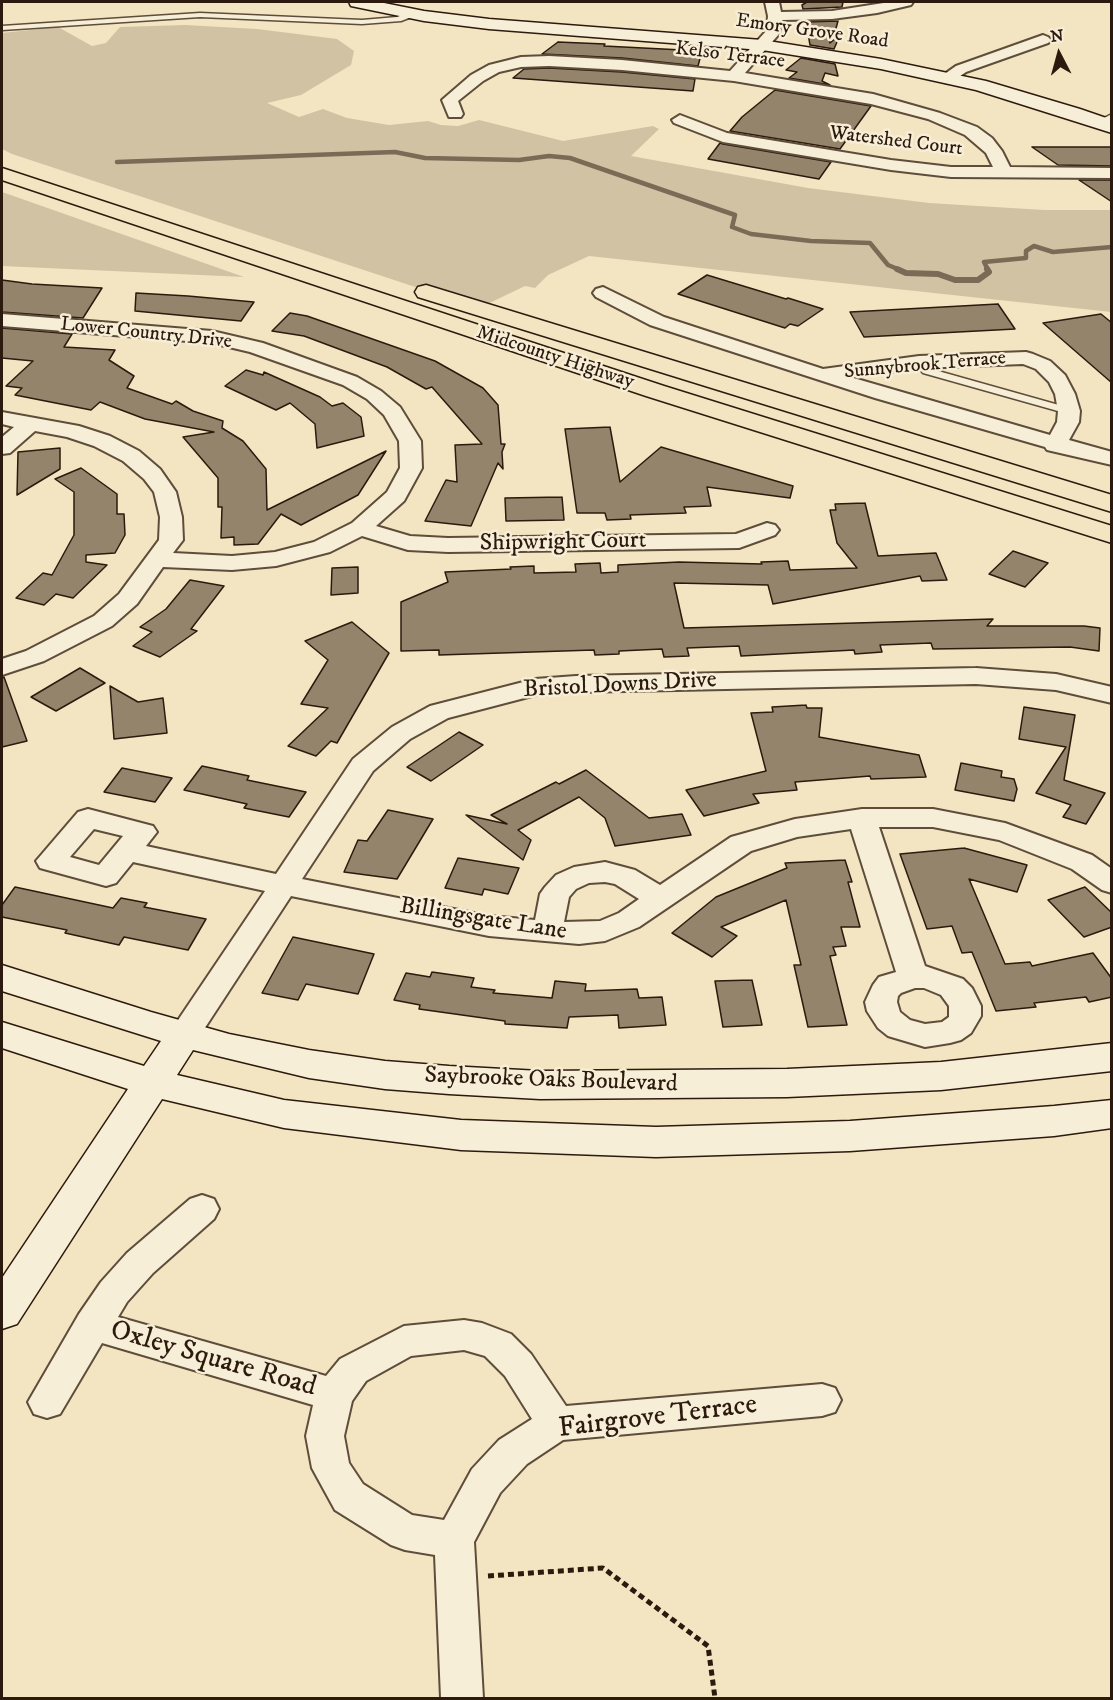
<!DOCTYPE html>
<html>
<head>
<meta charset="utf-8">
<style>
	body { margin:0 }
	#map { position:relative; width:1113px; height:1700px; overflow:hidden; background:#f3e5c1; font-family:"IM FELL DW Pica",serif }
	canvas { display:block }
	.frame { position:absolute; inset:0; border:3px solid #2c1a0e; pointer-events:none }
	.north { position:absolute; left:1029px; top:24px; width:60px; height:60px; -webkit-text-stroke:4px #f7eed7; paint-order:stroke; rotate:354deg; font-size:16px; font-weight:700; line-height:24px; text-align:center; color:#2c1a0e }
	.north::after { content:''; display:block; margin:auto; width:21px; height:27px; background:#2c1a0e; clip-path:polygon(50% 0,100% 100%,50% 72%,0 100%) }
</style>
</head>
<body>
<div id="map">
<canvas width="1113" height="1700"></canvas>
<div class="frame"></div>
<div class="north">N</div>
</div>
<script>
const ctx = document.querySelector('canvas').getContext('2d');
ctx.lineJoin = 'round';
function fill(path, color) { ctx.fillStyle = color; ctx.fill(path, 'evenodd'); }
const shape = rows => new Path2D(rows.map(r => 'M' + r).join(''));
function strokePath(path, color, width, dash) { ctx.strokeStyle = color; ctx.lineWidth = width; ctx.lineCap = dash ? 'butt' : 'round'; ctx.setLineDash(dash || []); ctx.stroke(path); }
function label(font, color, halo, rows, align = 'center') {
  ctx.font = font + ' "IM FELL DW Pica",serif'; ctx.lineWidth = 5; ctx.setLineDash([]); ctx.textBaseline = 'middle'; ctx.strokeStyle = halo; ctx.fillStyle = color; for (const [text, x, y, turn = 0] of rows) {
    ctx.save(); ctx.translate(x, y); ctx.rotate((+turn || 0) * Math.PI / 180); ctx.textAlign = isNaN(turn) ? turn : align; if (halo) ctx.strokeText(text, 0, 0); ctx.fillText(text, 0, 0); ctx.restore();
  }
}
fill(shape([
	[185,25,257,29,337,39,354,51,351,65,301,95,267,103,299,117,323,109,347,118,389,125,428,121,441,125,458,126,479,120,563,141,653,126,659,129,631,156,808,188,929,203,1044,210,1111,210,1111,312,589,256,548,275,535,288,525,286,479,308,12,154,2,149,2,33,58,27,92,46,106,43,120,27],
	[2,192,244,277,2,266]
]), '#d1c2a3');
strokePath(shape([
	[117,162,395,152,425,158,519,160,549,156,570,158,735,215,732,227,751,234,811,241,870,243,888,265,900,270],
	[988,270,984,262,1026,258,1026,251,1034,246,1053,252,1112,247]
]), '#7b6a55', 4.5);
strokePath(shape([
	[897,269,906,273,938,274,955,280,978,280,989,272,987,269]
]), '#7b6a55', 6);
const building = shape([
	[807,2,843,2,842,7,803,9,802,5,807,2],
	[838,21,835,32,828,32,830,43,840,35,834,49,810,45,806,22,838,21],
	[558,42,605,44,604,46,702,51,698,66,622,58,542,54,558,42],
	[801,58,835,64,838,76,825,73,822,81,830,85,789,78,797,72,786,70,801,58],
	[549,68,622,72,695,79,693,91,513,78,524,69,549,68],
	[775,90,871,106,840,149,730,131,742,117,775,90],
	[720,143,723,144,831,162,819,179,708,159,720,143],
	[1032,147,1112,147,1112,166,1058,165,1032,147],
	[1079,180,1112,180,1112,202,1079,180],
	[707,275,786,299,788,298,823,309,798,326,790,324,785,328,678,294,707,275],
	[2,280,32,284,102,288,83,318,2,312,2,280],
	[136,293,188,296,254,302,241,321,135,311,136,293],
	[998,304,1015,329,864,337,850,312,998,304],
	[290,313,307,316,435,361,483,388,498,405,501,444,505,444,502,452,503,469,498,463,471,526,425,521,446,480,457,482,455,445,482,444,432,387,426,389,387,367,304,336,272,331,290,313],
	[1101,314,1112,323,1112,383,1043,323,1101,314],
	[2,328,72,334,64,347,115,350,109,360,134,376,127,388,172,404,176,401,193,411,223,421,222,428,243,441,266,469,267,510,386,451,358,495,301,525,281,514,258,544,234,545,234,537,221,538,222,507,218,507,218,478,183,437,214,432,145,419,100,402,91,410,15,395,22,388,6,386,33,361,2,358,2,328],
	[246,370,263,375,264,372,320,397,332,406,343,403,361,417,364,436,317,448,315,424,290,403,276,410,225,386,246,370],
	[610,427,620,482,661,447,793,486,790,498,707,487,711,506,684,507,686,513,630,515,631,519,607,520,605,513,577,513,565,429,610,427],
	[60,448,60,469,17,495,18,452,60,448],
	[81,468,117,494,117,514,124,514,125,535,115,553,86,555,86,562,107,565,73,598,56,594,44,605,16,598,43,573,52,575,74,535,74,492,55,479,81,468],
	[562,497,564,520,506,521,505,498,562,497],
	[865,503,878,556,936,553,947,580,922,581,920,576,773,604,768,585,674,583,684,628,993,619,987,626,1084,626,1100,628,1099,651,1070,647,933,649,931,643,880,645,882,652,855,654,854,650,741,656,739,646,687,648,689,656,664,657,662,649,619,651,619,654,595,655,594,650,439,655,439,650,401,651,401,602,448,582,445,572,511,569,510,567,534,566,534,573,576,572,575,564,600,563,601,573,618,572,618,565,679,562,762,564,761,562,788,561,790,570,857,568,837,543,830,510,836,510,835,504,865,503],
	[1013,551,1048,563,1025,587,989,574,1013,551],
	[358,567,358,593,331,595,332,568,358,567],
	[190,580,224,586,191,629,197,631,160,657,133,646,152,632,140,627,166,609,190,580],
	[352,622,389,653,337,743,331,741,316,756,288,746,328,708,301,704,328,660,305,641,352,622],
	[80,668,105,683,56,711,31,697,80,668],
	[4,677,27,741,2,747,2,678,4,677],
	[110,686,138,702,163,698,167,733,114,739,110,686],
	[806,705,807,708,822,708,819,737,919,755,926,777,871,779,870,776,795,782,797,790,753,794,759,803,704,816,686,790,766,771,751,713,773,712,772,707,806,705],
	[1024,707,1075,715,1064,780,1105,793,1086,824,1063,817,1071,805,1036,793,1066,747,1019,739,1024,707],
	[459,732,483,745,431,781,407,767,459,732],
	[961,763,1002,771,1001,777,1014,779,1017,789,1014,801,955,790,961,763],
	[202,766,249,776,247,780,306,792,289,817,244,808,247,804,184,790,202,766],
	[122,768,172,778,155,802,104,792,122,768],
	[586,770,649,818,682,814,691,835,615,846,605,818,579,797,518,830,531,840,523,860,466,815,507,824,491,815,556,782,559,784,586,770],
	[388,810,433,819,397,879,344,872,358,840,367,841,388,810],
	[964,848,1027,865,1017,892,969,879,1005,964,1030,962,1032,966,1093,953,1112,979,1112,997,1089,1002,1086,997,1034,1003,1036,1007,996,1011,972,952,962,953,952,926,927,929,900,854,964,848],
	[458,858,519,868,508,894,484,889,482,895,445,888,458,858],
	[845,860,852,882,848,882,860,927,841,927,846,946,833,947,836,955,830,956,847,1025,808,1027,794,965,801,965,786,900,721,927,737,936,712,957,672,933,716,897,787,868,785,863,845,860],
	[15,887,113,908,121,898,147,903,144,907,206,919,188,950,124,937,119,945,65,933,67,930,2,917,2,905,15,887],
	[1085,887,1112,913,1112,927,1084,937,1048,900,1085,887],
	[293,937,374,954,358,994,306,984,298,1000,262,993,293,937],
	[432,972,474,978,471,987,495,990,493,993,552,998,555,981,586,984,585,991,637,989,639,998,662,997,666,1025,619,1028,618,1015,569,1017,567,1028,505,1024,505,1021,419,1009,420,1005,394,1000,406,973,430,977,432,972],
	[752,980,762,1025,723,1027,715,981,752,980]
]);
fill(building, '#93846b');
strokePath(building, '#2c1a0e', 1.5);
const lane = shape([
	[411,12,414,12,414,16,401,21,362,24,200,17,2,30,2,26,200,13,362,20,397,17,411,12],
	[1112,114,1112,120,1100,125,1096,122,1112,114],
	[919,359,931,369,1073,409,1075,411,1069,414,1065,413,923,373,914,362,919,359]
]);
const street = shape([
	[765,2,779,2,781,12,832,11,890,2,913,2,911,5,877,13,832,19,782,20,779,34,745,73,873,94,940,113,977,127,992,138,1002,151,1010,167,1112,168,1112,178,951,177,891,170,723,142,674,123,672,120,680,115,727,133,891,160,951,167,993,167,986,153,965,135,928,119,871,104,734,81,622,70,549,66,521,67,499,72,483,81,458,101,463,114,461,117,449,117,442,100,471,75,489,65,521,57,549,56,622,60,730,71,767,30,768,16,765,2],
	[1043,35,1048,37,1051,40,1048,43,966,72,953,81,947,83,939,78,956,66,1043,35],
	[603,287,664,317,823,369,919,356,1026,352,1033,354,1050,361,1065,375,1075,394,1080,411,1079,422,1069,440,1112,452,1112,465,1047,450,1045,447,875,398,650,325,596,297,593,293,596,289,603,287],
	[1023,364,1036,369,1049,382,1055,394,1058,411,1057,422,1050,435,850,377,919,368,1023,364],
	[2,314,212,331,263,343,357,377,381,391,400,407,421,441,422,468,404,501,376,526,410,536,448,538,736,534,767,523,775,525,779,530,775,535,739,548,448,552,408,550,362,536,330,552,276,566,232,570,163,567,137,604,112,626,44,661,2,675,2,659,26,651,94,616,119,594,159,540,160,517,154,492,144,479,123,461,94,446,67,437,35,431,10,453,2,454,2,437,14,427,2,424,2,412,79,426,110,436,139,451,160,469,176,492,182,517,183,540,173,553,232,556,275,552,314,542,352,523,387,492,400,468,399,441,384,415,367,399,343,385,250,352,212,343,2,326,2,314],
	[976,668,1056,674,1112,687,1112,703,1056,690,976,684,576,692,536,695,448,718,410,739,373,771,302,879,489,916,535,920,540,894,545,887,556,875,574,867,605,862,635,870,660,885,731,837,795,819,862,809,933,809,1005,823,1092,855,1112,869,1112,893,1102,890,1072,869,999,840,933,827,879,827,925,966,963,979,972,988,981,1006,981,1016,971,1033,961,1040,950,1043,925,1047,888,1036,878,1028,867,1011,865,1002,873,985,879,977,896,972,851,829,797,837,751,851,639,927,605,941,579,944,489,936,291,896,195,1043,184,1046,173,1043,168,1035,265,891,133,862,116,883,106,886,40,868,36,861,78,812,88,809,153,826,157,832,146,846,276,874,353,759,392,727,430,706,535,679,576,676,976,668],
	[94,829,123,836,99,865,70,857,94,829],
	[605,882,615,884,639,899,619,913,600,921,564,922,569,897,576,889,589,883,605,882],
	[915,988,924,988,941,995,949,1006,949,1017,942,1022,925,1024,910,1020,900,1012,897,1002,898,996,901,993,915,988],
	[202,1195,214,1199,219,1209,214,1219,153,1273,127,1302,118,1317,326,1376,340,1359,404,1326,464,1320,482,1323,511,1334,531,1354,566,1406,822,1384,835,1388,841,1400,835,1412,822,1416,563,1440,527,1464,500,1493,474,1542,483,1698,441,1698,435,1555,405,1550,391,1545,335,1510,312,1468,306,1436,313,1405,102,1343,60,1414,47,1418,34,1414,28,1402,79,1314,101,1282,127,1253,190,1199,202,1195],
	[464,1350,485,1356,505,1376,532,1419,499,1440,472,1469,444,1520,412,1515,363,1484,349,1463,344,1436,352,1401,366,1381,411,1356,464,1350]
]);
const secondary = shape([
	[349,2,379,2,424,11,489,19,762,40,881,59,986,81,1080,109,1112,120,1112,133,976,90,881,69,762,50,489,29,424,21,351,6,349,2],
	[2,965,151,1012,229,1034,309,1050,385,1061,449,1066,540,1071,787,1069,941,1062,1112,1043,1112,1071,941,1090,787,1097,540,1099,449,1094,385,1089,309,1078,193,1050,177,1075,284,1100,461,1120,656,1127,850,1121,1054,1106,1112,1100,1112,1128,1054,1136,850,1151,656,1157,461,1150,284,1128,162,1099,17,1324,2,1329,2,1278,128,1089,2,1048,2,1022,144,1066,161,1041,2,991,2,965]
]);
const primary = shape([
	[2,168,664,386,1112,526,1112,543,646,396,2,180,2,168],
	[426,285,1112,495,1112,512,418,297,415,292,418,287,426,285]
]);
strokePath(lane, '#5e4d3b', 3);
strokePath(street, '#5e4d3b', 4);
strokePath(secondary, '#2c1a0e', 3);
strokePath(primary, '#2c1a0e', 3);
strokePath(shape([
	[488,1576,603,1568,708,1646,715,1698]
]), '#2c1a0e', 5, [6, 4]);
fill(lane, '#f7eed7');
fill(street, '#f7eed7');
fill(secondary, '#f7eed7');
fill(primary, '#f3e5c1');
label('20px', '#2c1a0e', '#f7eed7', [
	["Emory Grove Road",812,32,8],
	["Kelso Terrace",730,56,7],
	["Watershed Court",896,142,7],
	["Lower Country Drive",146,334,6],
	["Midcounty Highway",555,358,18],
	["Sunnybrook Terrace",925,366,-5]
]);
label('24px', '#2c1a0e', '#f7eed7', [
	["Shipwright Court",563,543,-1],
	["Bristol Downs Drive",620,686,-3],
	["Billingsgate Lane",483,920,9],
	["Saybrooke Oaks Boulevard",551,1081,2]
]);
label('28px', '#2c1a0e', '#f7eed7', [
	["Oxley Square Road",213,1360,16],
	["Fairgrove Terrace",658,1418,-7]
]);
</script>
</body>
</html>
